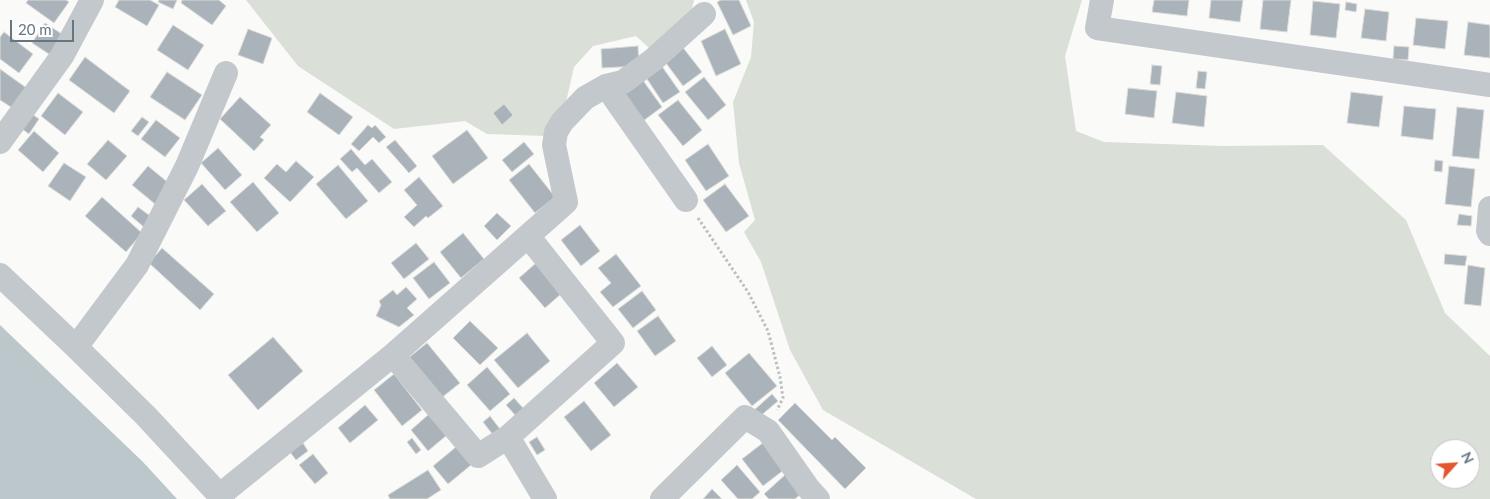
<!DOCTYPE html>
<html>
<head>
<meta charset="utf-8">
<style>
	body { margin:0 }
	#map { position:relative; width:1490px; height:499px; overflow:hidden; background:#fafaf8; font-family:Lato,sans-serif }
	canvas { display:block }
	.north { position:absolute; left:1430px; top:439px; width:50px; height:50px; box-sizing:border-box; background:#fff; border:1px solid #c1c8cd; border-radius:50%; rotate:64deg; font-size:14px; font-weight:700; line-height:20px; text-align:center; color:#657683 }
	.north::after { content:''; display:block; margin:auto; width:18px; height:22px; background:#e4572e; clip-path:polygon(50% 0,100% 100%,50% 72%,0 100%) }
	.scale { position:absolute; left:10px; top:20px; width:64px; height:22px; box-sizing:border-box; border:2px solid #657683; border-top:0; padding-left:6px; font-size:15px; line-height:18px; white-space:nowrap; color:#657683; -webkit-text-stroke:4px #fff; paint-order:stroke }
</style>
</head>
<body>
<div id="map">
<canvas width="1490" height="499"></canvas>
<div class="north">N</div>
<div class="scale">20 m</div>
</div>
<script>
const ctx = document.querySelector('canvas').getContext('2d');
ctx.lineJoin = 'round';
function fill(path, color) { ctx.fillStyle = color; ctx.fill(path, 'evenodd'); }
const shape = rows => new Path2D(rows.map(r => 'M' + r).join(''));
function strokePath(path, color, width, dash) { ctx.strokeStyle = color; ctx.lineWidth = width; ctx.lineCap = dash ? 'butt' : 'round'; ctx.setLineDash(dash || []); ctx.stroke(path); }
fill(shape([
	[246,0,694,0,691,14,650,49,636,36,593,46,574,67,566,102,545,136,487,134,465,121,394,129,298,66],
	[746,0,1082,0,1065,56,1076,131,1104,142,1223,146,1323,145,1406,220,1445,313,1490,356,1490,499,976,499,823,410,790,350,761,262,744,232,755,220,739,163,733,102,751,57,754,22],
	[1440,449,1470,449,1470,479,1440,479]
]), '#dadfd7');
fill(shape([
	[0,325,143,462,177,499,0,499]
]), '#bbc7cb');
const building = shape([
	[28,0,66,0,69,2,54,23,26,3,28,0],
	[119,0,150,0,159,5,147,26,115,7,119,0],
	[159,0,177,0,173,9,158,2,159,0],
	[182,0,219,0,226,6,212,25,181,3,182,0],
	[721,0,739,0,751,26,733,35,717,2,721,0],
	[1154,0,1189,0,1187,16,1152,12,1154,0],
	[1211,0,1243,0,1240,22,1209,18,1211,0],
	[1263,0,1291,0,1287,32,1260,29,1263,0],
	[1313,1,1340,4,1336,38,1310,35,1313,1],
	[1346,2,1357,4,1356,12,1345,10,1346,2],
	[1365,9,1389,12,1386,41,1361,38,1365,9],
	[1416,18,1448,21,1445,49,1413,45,1416,18],
	[1468,22,1490,25,1490,58,1464,55,1468,22],
	[45,23,65,36,52,56,32,43,45,23],
	[173,25,204,45,188,70,157,50,173,25],
	[248,29,272,38,263,64,238,55,248,29],
	[725,29,741,64,716,76,701,41,725,29],
	[4,32,33,54,19,73,0,59,0,37,4,32],
	[681,45,702,72,683,86,663,59,681,45],
	[638,46,639,66,602,68,601,49,638,46],
	[1394,46,1409,47,1408,60,1393,59,1394,46],
	[85,57,130,91,114,113,69,80,85,57],
	[661,65,680,92,663,103,645,76,661,65],
	[1152,65,1162,66,1160,85,1150,84,1152,65],
	[0,69,28,89,14,109,0,100,0,69],
	[1198,71,1207,72,1205,89,1196,88,1198,71],
	[167,72,202,95,185,120,150,97,167,72],
	[704,77,726,105,708,120,685,92,704,77],
	[642,79,662,107,643,121,623,93,642,79],
	[1128,88,1157,91,1154,118,1125,114,1128,88],
	[1176,92,1207,96,1204,127,1172,123,1176,92],
	[1351,92,1383,96,1379,127,1347,123,1351,92],
	[58,93,83,112,65,135,41,116,58,93],
	[320,93,353,117,339,135,307,112,320,93],
	[240,97,271,125,260,137,264,140,254,151,220,119,240,97],
	[678,100,702,130,683,146,658,115,678,100],
	[504,104,513,115,502,125,493,113,504,104],
	[1404,106,1436,109,1433,140,1401,136,1404,106],
	[1457,107,1484,110,1479,159,1452,156,1457,107],
	[32,114,39,119,29,134,22,129,32,114],
	[142,117,149,122,138,136,131,131,142,117],
	[156,120,180,138,165,157,141,139,156,120],
	[368,125,372,128,375,125,386,137,379,143,373,137,359,151,351,144,368,125],
	[467,130,488,158,453,184,432,156,467,130],
	[34,131,59,153,43,172,18,150,34,131],
	[108,140,127,156,106,180,87,164,108,140],
	[395,140,417,166,409,173,386,147,395,140],
	[524,142,534,154,512,172,502,160,524,142],
	[708,144,729,176,706,191,685,160,708,144],
	[218,148,242,175,225,190,201,163,218,148],
	[351,149,365,165,372,159,392,182,379,193,357,168,352,172,340,159,351,149],
	[1435,160,1443,161,1442,172,1434,171,1435,160],
	[296,161,314,177,290,202,264,178,277,164,286,172,296,161],
	[64,163,86,177,70,201,48,186,64,163],
	[529,164,555,197,535,213,509,180,529,164],
	[338,165,368,201,346,219,316,184,338,165],
	[148,166,171,185,155,204,132,185,148,166],
	[1449,166,1475,169,1471,207,1445,204,1449,166],
	[419,177,443,206,428,218,426,216,414,227,404,217,417,205,404,190,419,177],
	[253,182,279,213,257,232,230,202,253,182],
	[202,184,226,211,208,226,184,200,202,184],
	[725,184,749,216,726,232,703,200,725,184],
	[102,197,142,233,126,252,85,216,102,197],
	[138,207,153,218,145,228,131,216,138,207],
	[497,213,511,226,497,240,484,226,497,213],
	[1459,214,1472,216,1471,226,1457,225,1459,214],
	[580,225,600,251,581,266,561,240,580,225],
	[463,233,484,259,461,278,440,252,463,233],
	[416,243,429,259,404,279,391,263,416,243],
	[162,248,214,294,200,310,149,263,162,248],
	[616,254,641,286,613,307,600,292,611,283,598,268,616,254],
	[1445,254,1467,256,1465,266,1444,264,1445,254],
	[434,262,450,283,429,299,413,278,434,262],
	[536,263,561,294,545,308,519,278,536,263],
	[1468,265,1485,268,1481,306,1464,304,1468,265],
	[406,287,417,299,407,308,414,315,399,327,376,316,381,305,379,301,393,290,397,295,406,287],
	[642,291,656,310,633,328,618,309,642,291],
	[658,316,676,341,655,356,637,331,658,316],
	[470,321,498,348,480,365,453,338,470,321],
	[527,333,550,361,518,388,494,360,527,333],
	[273,337,303,371,258,410,228,375,273,337],
	[427,343,460,383,440,399,407,359,427,343],
	[712,346,727,365,712,377,697,358,712,346],
	[749,353,777,386,752,406,725,373,749,353],
	[617,363,638,387,614,407,594,383,617,363],
	[487,367,510,394,490,411,467,385,487,367],
	[394,374,422,410,402,426,374,390,394,374],
	[772,394,778,401,758,418,753,411,772,394],
	[514,398,524,409,516,416,506,405,514,398],
	[584,401,611,435,591,451,564,417,584,401],
	[795,403,832,440,835,437,866,468,845,489,778,420,795,403],
	[365,405,378,420,350,443,338,428,365,405],
	[429,414,447,435,428,451,411,430,429,414],
	[490,416,500,429,493,435,483,422,490,416],
	[537,437,545,450,537,455,529,442,537,437],
	[412,438,421,450,416,454,407,442,412,438],
	[764,442,785,469,763,486,742,459,764,442],
	[303,443,308,451,296,460,290,452,303,443],
	[456,447,471,465,448,484,433,466,456,447],
	[313,454,328,473,315,484,299,465,313,454],
	[737,465,760,492,752,499,738,499,721,480,737,465],
	[428,470,441,490,427,499,390,499,388,495,428,470],
	[786,474,803,492,795,499,769,499,764,494,786,474],
	[712,489,722,499,703,499,712,489]
]);
fill(building, '#aab3b9');
strokePath(building, '#dcdcda', 1);
strokePath(shape([
	[698,218,748,292,768,331,780,377,783,398,777,410]
]), '#bbbfc2', 3, [2.5, 2.5]);
strokePath(shape([
	[1102,0,1097,28,1490,85],
	[606,86,686,200],
	[0,142,62,56,92,0],
	[1490,208,1488,231,1490,234],
	[0,275,76,347,146,416,223,499],
	[76,347,137,265,187,166,226,73],
	[393,355,478,456,508,437,545,499],
	[508,437,613,343,528,236],
	[220,495,393,355,555,212,566,202,554,145,556,132,562,122,585,98,606,86,623,82,653,60,704,14],
	[662,499,745,417,768,431,808,488,818,499]
]), '#c3c8cc', 24);
</script>
</body>
</html>
